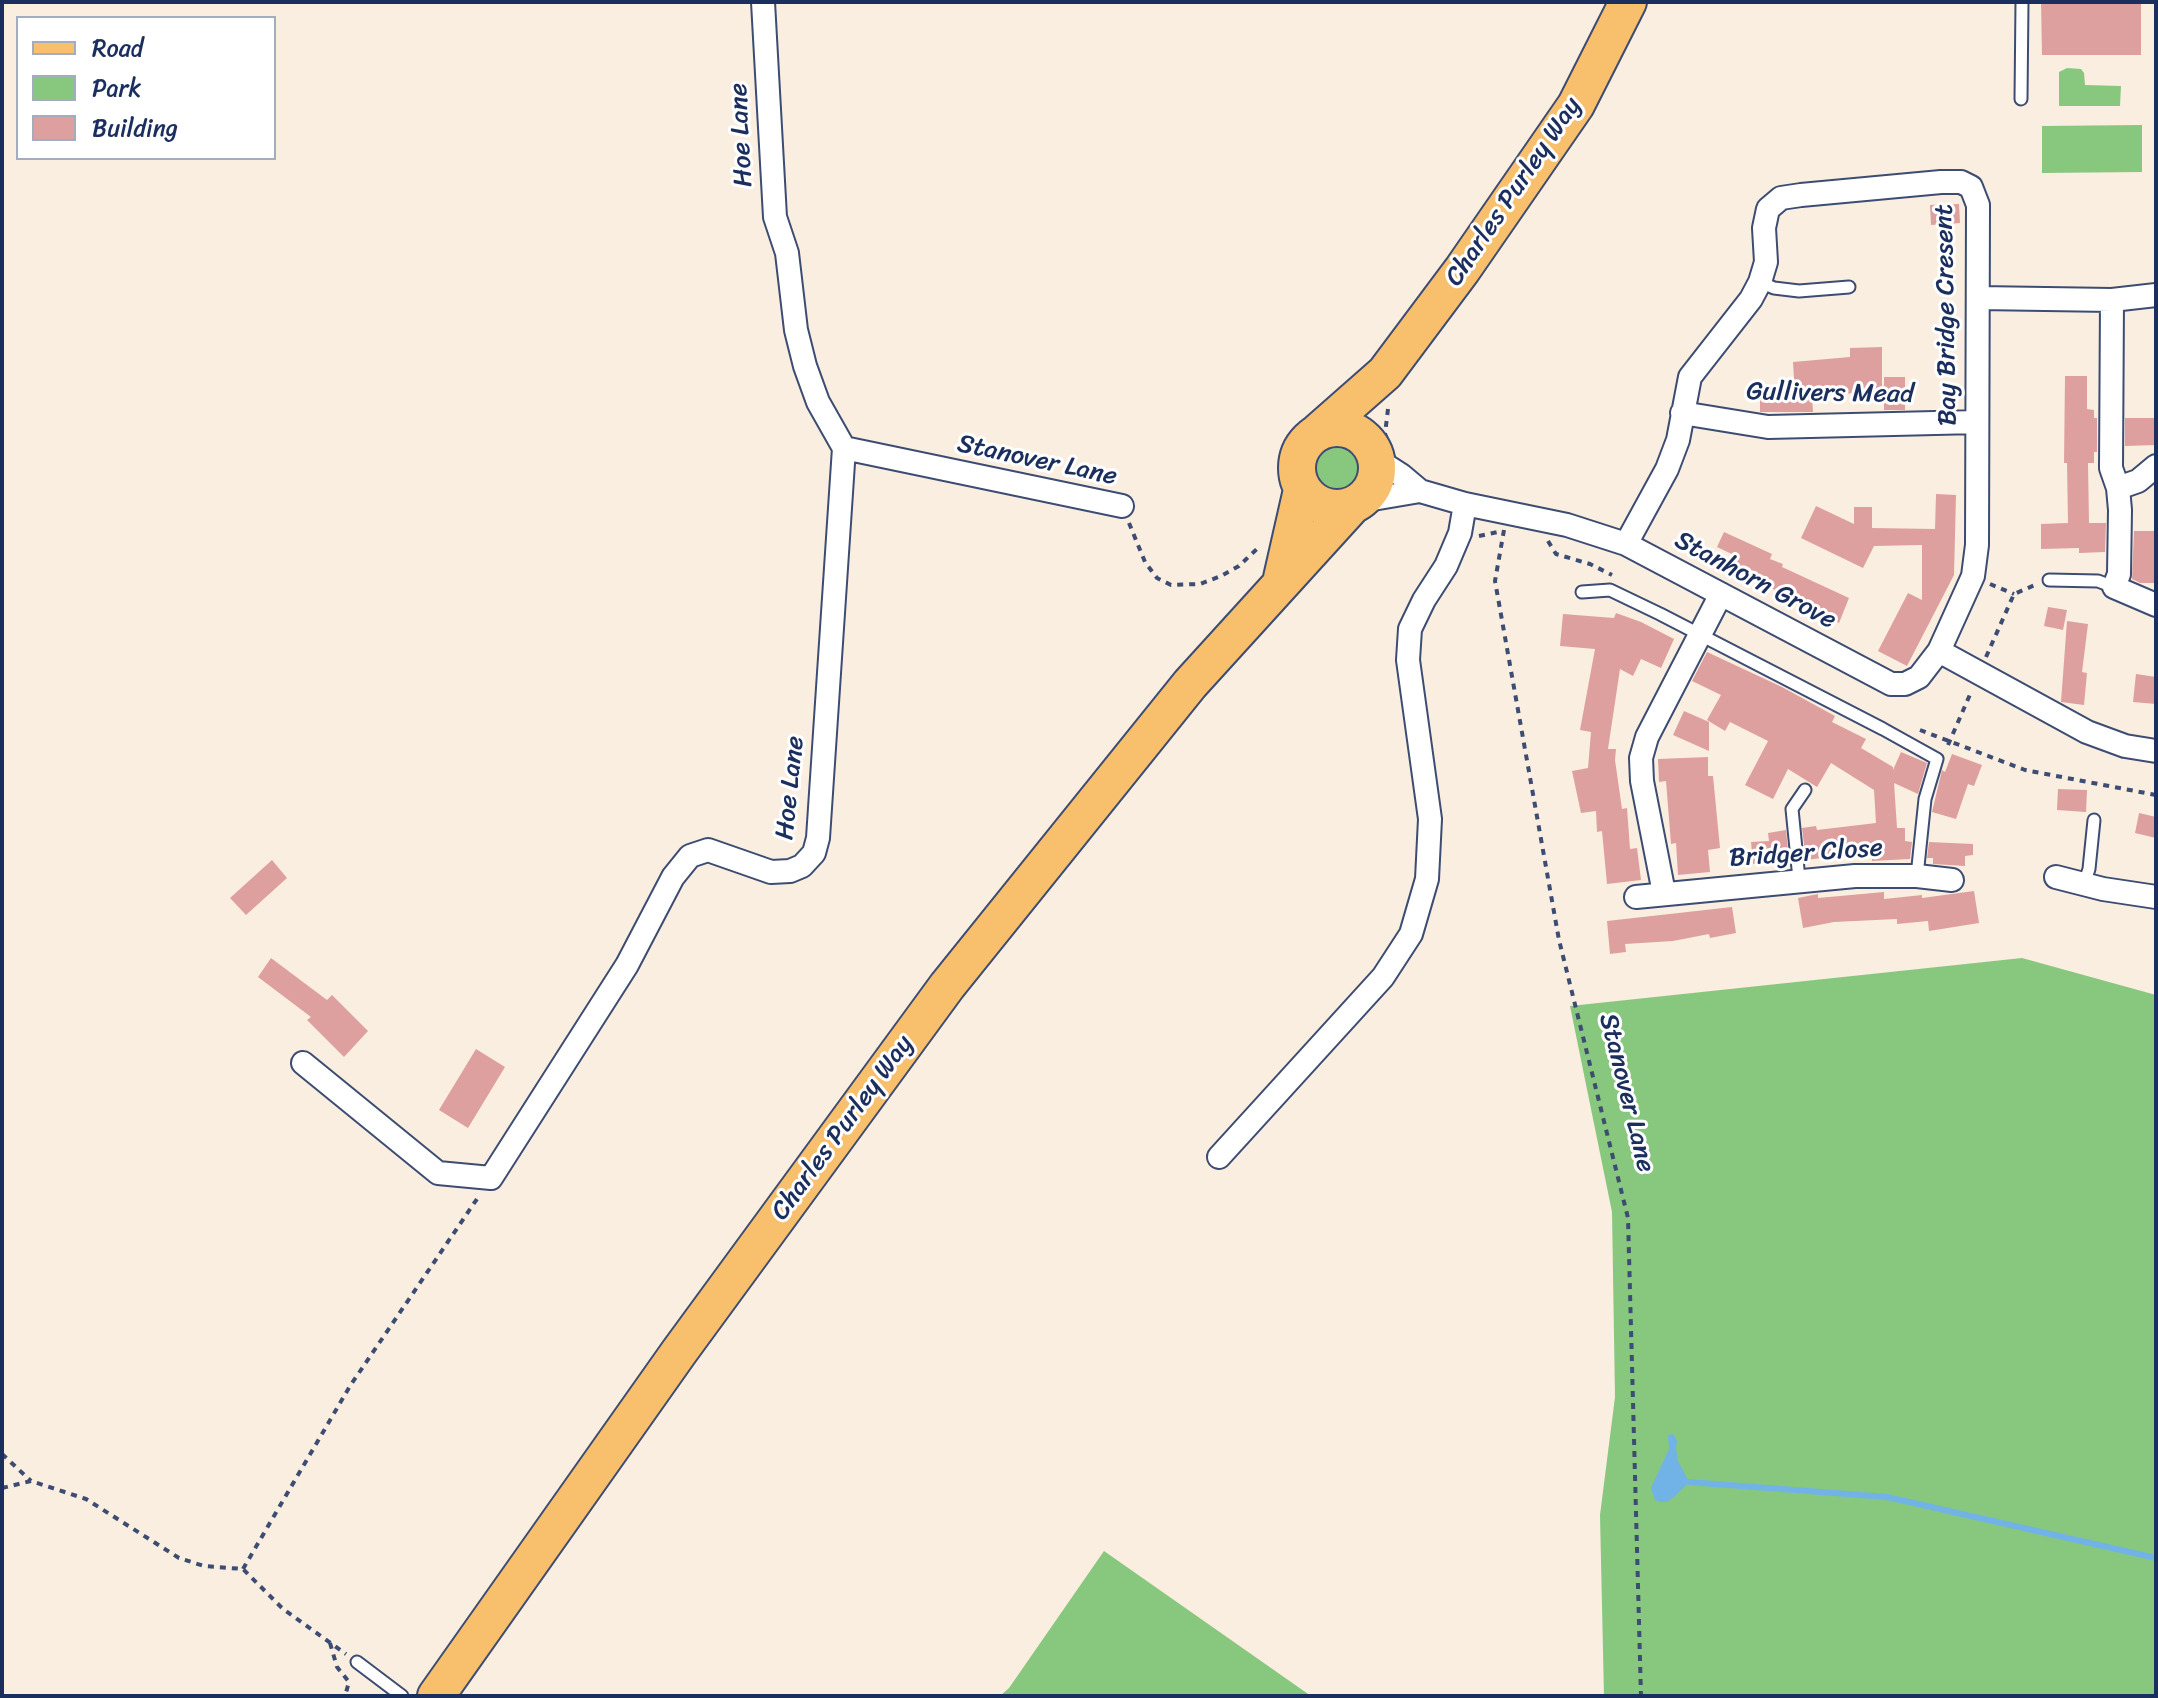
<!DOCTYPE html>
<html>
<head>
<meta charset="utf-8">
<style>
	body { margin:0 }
	#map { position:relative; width:2158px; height:1698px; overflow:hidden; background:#faeee0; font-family:Sriracha,sans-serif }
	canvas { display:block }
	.frame { position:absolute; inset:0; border:4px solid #1b2f5e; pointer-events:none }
	.legend { position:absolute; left:16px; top:16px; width:260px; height:144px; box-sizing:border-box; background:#fff; border:2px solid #a4acbf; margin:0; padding:10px 14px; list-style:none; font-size:24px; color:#1b2f5e }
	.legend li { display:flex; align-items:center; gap:16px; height:40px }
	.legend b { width:40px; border:2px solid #a4acbf }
</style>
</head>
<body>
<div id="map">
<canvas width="2158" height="1698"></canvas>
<div class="frame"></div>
<ul class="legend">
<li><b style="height:10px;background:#f8bf6c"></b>Road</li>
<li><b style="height:22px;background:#88c77e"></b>Park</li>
<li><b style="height:22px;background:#dea09e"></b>Building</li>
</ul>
</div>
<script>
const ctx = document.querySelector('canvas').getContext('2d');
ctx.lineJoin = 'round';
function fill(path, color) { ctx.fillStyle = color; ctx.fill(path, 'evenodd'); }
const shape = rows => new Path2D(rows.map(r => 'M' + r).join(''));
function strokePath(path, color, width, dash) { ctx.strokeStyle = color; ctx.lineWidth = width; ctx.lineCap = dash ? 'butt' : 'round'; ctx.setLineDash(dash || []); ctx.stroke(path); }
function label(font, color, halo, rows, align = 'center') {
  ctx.font = font + ' Sriracha,sans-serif'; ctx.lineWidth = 6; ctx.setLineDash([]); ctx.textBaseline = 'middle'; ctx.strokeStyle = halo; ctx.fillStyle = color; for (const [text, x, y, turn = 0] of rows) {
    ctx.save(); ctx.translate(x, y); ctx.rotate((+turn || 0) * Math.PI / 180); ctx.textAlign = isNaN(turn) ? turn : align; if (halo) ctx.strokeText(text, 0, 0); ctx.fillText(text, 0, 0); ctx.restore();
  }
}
fill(shape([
	[2067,68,2081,69,2084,73,2085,85,2121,86,2120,106,2059,106,2059,72],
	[2142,125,2142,172,2042,173,2042,126],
	'1312 469a25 25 0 1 1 50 0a25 25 0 1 1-50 0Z',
	[2022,958,2156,995,2156,1696,1604,1696,1600,1515,1615,1397,1612,1212,1570,1006],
	[1104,1551,1311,1696,1000,1696,1009,1688]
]), '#88c77e');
fill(shape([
	[1673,1434,1677,1440,1676,1449,1678,1461,1689,1482,1674,1497,1667,1502,1660,1502,1655,1500,1651,1488,1669,1449,1668,1435]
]), '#72b3e7');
strokePath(shape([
	[1689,1482,1887,1497,2156,1558]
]), '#72b3e7', 6);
fill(shape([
	[2041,2,2141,2,2141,55,2042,55],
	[1959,204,1960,223,1931,225,1930,205],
	[1882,347,1882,392,1812,395,1813,412,1760,412,1760,396,1795,395,1793,362,1850,357,1850,348],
	[2065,376,2087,376,2087,409,2094,410,2094,418,2097,418,2097,452,2094,452,2094,463,2088,463,2089,523,2106,523,2105,552,2079,553,2079,548,2041,549,2041,524,2068,523,2067,463,2064,463],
	[1884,377,1905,377,1905,410,1884,410],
	[2125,418,2156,418,2156,445,2125,446],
	[1936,494,1956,495,1954,575,1907,666,1878,651,1908,593,1922,600,1922,545,1874,546,1863,568,1801,538,1816,506,1854,524,1854,507,1872,507,1872,528,1935,529],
	[2134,531,2156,531,2156,583,2140,583,2132,579],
	[1724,532,1772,554,1770,559,1783,564,1782,567,1849,598,1839,623,1772,595,1775,590,1730,569,1736,556,1717,547],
	[2048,607,2067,610,2063,630,2044,626],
	[1616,613,1641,622,1674,639,1661,668,1641,659,1633,676,1620,669,1608,749,1616,749,1615,760,1622,809,1627,808,1630,849,1637,848,1641,880,1607,884,1602,831,1597,832,1596,811,1581,813,1572,771,1588,768,1591,732,1580,730,1595,649,1560,646,1563,614,1614,618],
	[2067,621,2088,624,2082,672,2087,673,2084,705,2061,702],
	[1707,652,1782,687,1835,716,1832,722,1866,739,1861,748,1893,767,1893,770,1901,752,1927,763,1918,794,1894,783,1897,828,1905,828,1905,841,1912,842,1910,859,1872,861,1871,844,1836,848,1837,856,1806,860,1802,828,1816,826,1817,830,1876,823,1874,790,1831,763,1817,787,1788,769,1773,799,1745,785,1768,741,1730,722,1725,731,1707,720,1721,695,1692,681],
	[2136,674,2156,677,2156,704,2133,702],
	[1684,711,1709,722,1709,751,1673,735],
	[1952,754,1982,765,1974,786,1968,784,1956,819,1932,812,1942,770,1945,772],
	[1708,757,1708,776,1713,776,1720,848,1708,850,1710,872,1678,875,1676,843,1671,844,1666,781,1659,782,1658,759],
	[2058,789,2087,790,2086,812,2057,810],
	[2139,813,2156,817,2156,838,2135,833],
	[1786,830,1789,861,1753,864,1751,842,1769,841,1768,833],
	[1929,842,1973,844,1973,855,1965,856,1965,866,1933,864,1933,858,1927,858],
	[272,860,287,878,246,915,230,898],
	[1974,891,1979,923,1929,931,1928,921,1897,924,1897,919,1834,922,1803,928,1798,898,1818,894,1818,898,1884,892,1884,899,1922,895,1922,898],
	[1732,907,1736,933,1710,938,1709,934,1673,941,1625,944,1626,952,1610,954,1607,921],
	[271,958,327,1000,332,995,368,1031,344,1057,307,1020,311,1017,258,977],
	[476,1049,505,1067,468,1128,439,1110]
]), '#dea09e');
const lane = shape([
	[2021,99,2022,2],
	[1760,282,1774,288,1799,291,1849,287],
	[2049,580,2098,581,2114,587],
	[1582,592,1610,590,1660,614,1883,729,1937,759,1925,799,1917,876],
	[1799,879,1792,809,1805,790],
	[2084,884,2089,869,2094,820],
	[357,1662,402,1696]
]);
const street = shape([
	[1979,298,2112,300,2156,295],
	[2112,300,2111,468,2118,488,2120,510,2119,574,2114,587,2156,605],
	[1682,413,1768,427,1977,422],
	[844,448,1122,506],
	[1376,459,1401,475,1420,491,1465,504,1567,525,1626,544,1891,684,1905,684,1919,677,1939,651,1973,576,1977,545,1978,205,1971,187,1961,182,1941,182,1801,195,1781,198,1768,209,1764,228,1766,262,1760,282,1751,299,1690,377,1678,440,1667,469,1626,544],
	[2118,488,2138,481,2156,466],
	[1361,501,1420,491],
	[1939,651,2087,732,2125,746,2156,751],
	[2056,877,2103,889,2156,897],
	[1664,893,1642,781,1641,758,1647,737,1721,594],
	[1636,897,1855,876,1917,876,1952,880],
	[303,1063,438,1173,491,1178,627,965,673,877,690,856,708,850,771,872,790,871,802,866,814,853,818,838,844,448,818,402,805,366,796,330,787,253,775,217,763,2],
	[1219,1157,1383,977,1411,934,1427,879,1430,819,1408,660,1410,629,1424,600,1446,566,1460,533,1465,504]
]);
const primary = shape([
	'1297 468a40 40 0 1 1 80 0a40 40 0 1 1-80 0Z',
	[1318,432,1385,373,1462,270,1576,105,1628,2],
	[1282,578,1302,490],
	[436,1696,679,1352,947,986,1190,684,1351,507]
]);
strokePath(lane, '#3c4c72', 15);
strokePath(street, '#3c4c72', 26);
strokePath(primary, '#3c4c72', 40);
strokePath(shape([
	[1388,409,1385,434,1389,443],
	[1129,523,1145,562,1157,578,1171,585,1200,584,1221,576,1239,566,1260,546],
	[1504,530,1495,581,1559,940,1628,1218,1641,1696],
	[1479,536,1498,532],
	[1548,541,1556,554,1590,564,1612,575],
	[1990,584,2014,594],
	[1986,657,2014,594,2035,585],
	[1920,730,2025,770,2156,795],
	[1948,745,1972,690],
	[2,1454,31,1481],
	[2,1488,31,1481,86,1499,179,1558,204,1566,243,1569,283,1609,346,1654],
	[243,1569,350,1386,479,1196],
	[330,1643,337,1667,349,1682,345,1696]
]), '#3c4c72', 4, [6, 6]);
strokePath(lane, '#fff', 11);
strokePath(street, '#fff', 22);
strokePath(primary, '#f8bf6c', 36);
label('26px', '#1b2f5e', '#fff', [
	["Hoe Lane",742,135,-93],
	["Charles Purley Way",1514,192,-56],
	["Bay Bridge Cresent",1947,315,-91],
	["Gullivers Mead",1830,394,1],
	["Stanover Lane",1037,461,12],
	["Stanhorn Grove",1755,581,28],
	["Hoe Lane",791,788,-84],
	["Bridger Close",1806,854,-4],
	["Stanover Lane",1626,1093,76],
	["Charles Purley Way",843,1128,-54]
]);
</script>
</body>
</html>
